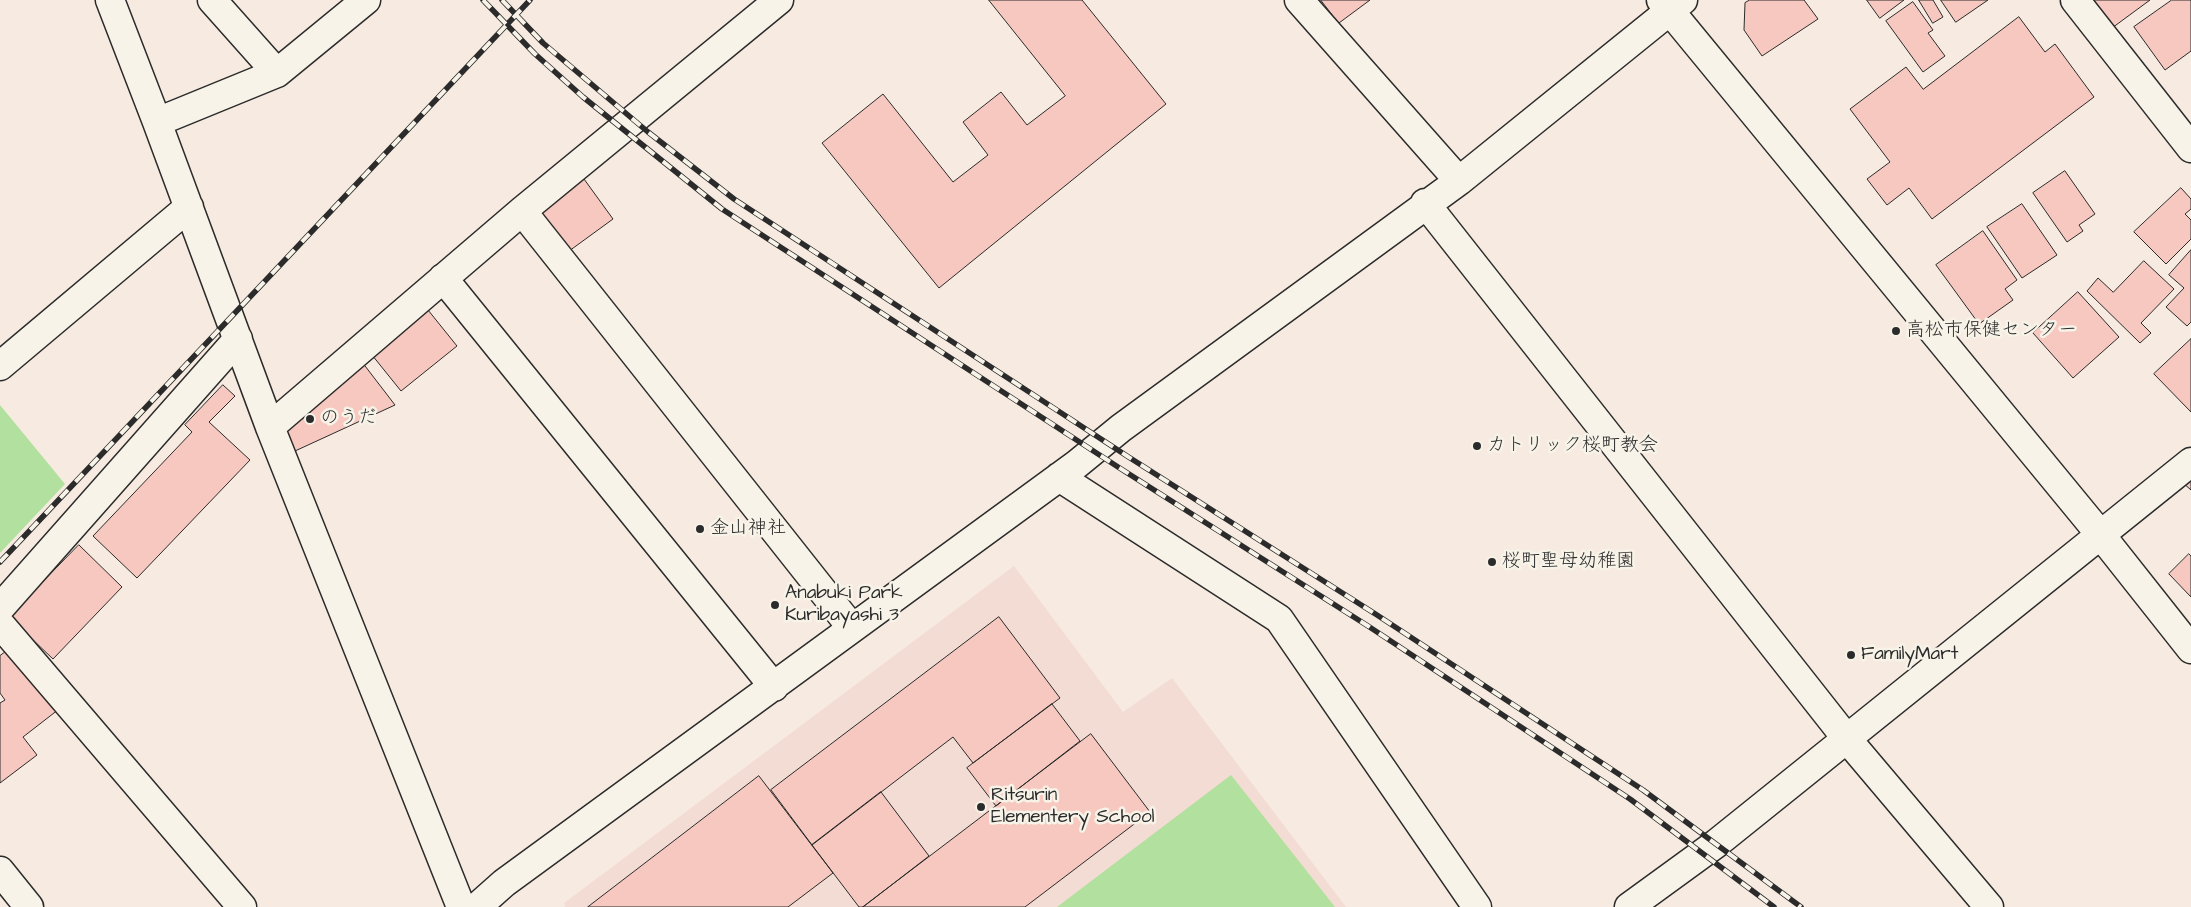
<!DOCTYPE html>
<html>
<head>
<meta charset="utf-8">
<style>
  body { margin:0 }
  canvas { display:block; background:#f7eae0 }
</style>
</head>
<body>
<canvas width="2191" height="907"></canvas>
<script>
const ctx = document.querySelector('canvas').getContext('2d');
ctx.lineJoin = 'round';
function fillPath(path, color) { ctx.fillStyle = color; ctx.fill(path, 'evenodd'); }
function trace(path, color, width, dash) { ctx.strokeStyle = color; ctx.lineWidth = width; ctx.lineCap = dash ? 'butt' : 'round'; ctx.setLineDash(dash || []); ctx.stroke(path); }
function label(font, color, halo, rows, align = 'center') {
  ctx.font = font + ' "Architects Daughter","Klee One",sans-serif'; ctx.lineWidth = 5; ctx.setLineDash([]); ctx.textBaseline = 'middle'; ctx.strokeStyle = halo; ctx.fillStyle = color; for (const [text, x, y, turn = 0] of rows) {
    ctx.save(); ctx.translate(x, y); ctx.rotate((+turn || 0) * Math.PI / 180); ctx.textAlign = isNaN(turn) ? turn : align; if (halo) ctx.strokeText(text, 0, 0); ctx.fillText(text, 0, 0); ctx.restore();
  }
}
fillPath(new Path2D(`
  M1014,566L1123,712L1172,678L1346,907H565L564,903Z`), '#f3dcd3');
fillPath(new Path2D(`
  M0,405L65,484L0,553Z
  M1231,775L1335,907H1057Z`), '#b2e09f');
const building = new Path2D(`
  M989,0H1082L1166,104L939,288L822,143L883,94L953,182L988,155L963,122L1001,92L1027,125L1065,96Z
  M1321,0H1370L1339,23Z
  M1750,0H1804L1818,19L1762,56L1744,30L1745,3Z
  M1867,0H1904L1880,18Z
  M1919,0H1933L1943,17L1933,23Z
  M1941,0H1988L1956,22Z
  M2092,0H2150L2112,28Z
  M2172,0H2191V51L2165,70L2134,27Z
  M1913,2L1933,30L1928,33L1945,56L1923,72L1886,21Z
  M2019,17L2045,52L2055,44L2094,97L1932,219L1909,188L1887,205L1867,179L1890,162L1850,109L1906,67L1923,89Z
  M2065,171L2095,214L2079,225L2083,231L2067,242L2033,193Z
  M584,179L613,219L565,254L536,214Z
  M2181,188L2191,199V209L2185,214L2191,220V239L2166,264L2134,232Z
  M2022,204L2057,255L2022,278L1987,227Z
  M1983,231L2017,280L2005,289L2013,300L1979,324L1936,265Z
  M2191,250V322L2187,326L2166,307L2184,288L2169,275Z
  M2144,261L2174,289L2141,323L2151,333L2140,343L2087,291L2098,278L2113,292Z
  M2078,292L2119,337L2073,378L2033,333Z
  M428,310L457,346L401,391L372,355Z
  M2191,339V412L2154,374Z
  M362,362L395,405L295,451L283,431Z
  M223,385L235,396L209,422L250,460L137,578L93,536L192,432L185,425Z
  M2191,473V490L2182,482Z
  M79,545L122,587L53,659L9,617Z
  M2189,554L2191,556V597L2169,574Z
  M999,617L1060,698L973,763L953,737L812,845L771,790Z
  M16,644L63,706L23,737L37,755L0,783V703L5,700L0,693V656Z
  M1052,704L1080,741L996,806L967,768Z
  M1091,734L1150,812L1025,907H863Z
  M759,776L833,873L788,907H588Z
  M881,792L929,856L863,907H859L812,845Z`);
fillPath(building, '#f7c8bf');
trace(building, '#2b2b2b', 1);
const minor = new Path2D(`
  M110,0L157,122L270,427L461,907
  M212,0L277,73
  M1299,0L1459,181
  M1661,0L2100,534L2191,649
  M157,122L277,73L366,0
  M1425,203L1847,739L1989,907
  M522,211L852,628
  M443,278L774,687
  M0,366L189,207
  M270,427L522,211L779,0
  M1059,477L1279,619L1477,907
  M0,608L238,339
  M0,624L242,907
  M0,871L29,907
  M477,907L504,883L1077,464L1121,428L1459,181L1683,0
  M1629,907L1717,843L2191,462`);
const major = new Path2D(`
  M2075,0L2191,148`);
trace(minor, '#2b2b2b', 31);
trace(major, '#2b2b2b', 31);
trace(minor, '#f7f3e8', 28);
trace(major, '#f7f3e8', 28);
const rail = new Path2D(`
  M483,0L535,54L583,97L722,209L1118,467L1368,626L1630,799L1774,907
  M502,0L543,43L648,132L734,199L1127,456L1377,615L1643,790L1801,907
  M0,562L530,0`);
trace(rail, '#2b2b2b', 5.5);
trace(rail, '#f7f3e8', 4, [11]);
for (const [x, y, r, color] of [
  [1896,331,5,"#2b2b2b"],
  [310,419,5,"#2b2b2b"],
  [1477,446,5,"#2b2b2b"],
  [700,529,5,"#2b2b2b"],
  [1492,562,5,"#2b2b2b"],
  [775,605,5,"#2b2b2b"],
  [1851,655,5,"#2b2b2b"],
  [981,807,5,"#2b2b2b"]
]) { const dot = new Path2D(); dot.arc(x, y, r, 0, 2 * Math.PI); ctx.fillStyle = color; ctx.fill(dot); trace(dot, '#f7f3e8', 2); }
label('19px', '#2b2b2b', '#f7f3e8', [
  ["高松市保健センター",1906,331],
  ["のうだ",320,419],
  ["カトリック桜町教会",1487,446],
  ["金山神社",710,529],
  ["桜町聖母幼稚園",1502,562],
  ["Anabuki Park",785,594],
  ["Kuribayashi 3",785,616],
  ["FamilyMart",1861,655],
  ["Ritsurin",991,796],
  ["Elementery School",991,818]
], 'left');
</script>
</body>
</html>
